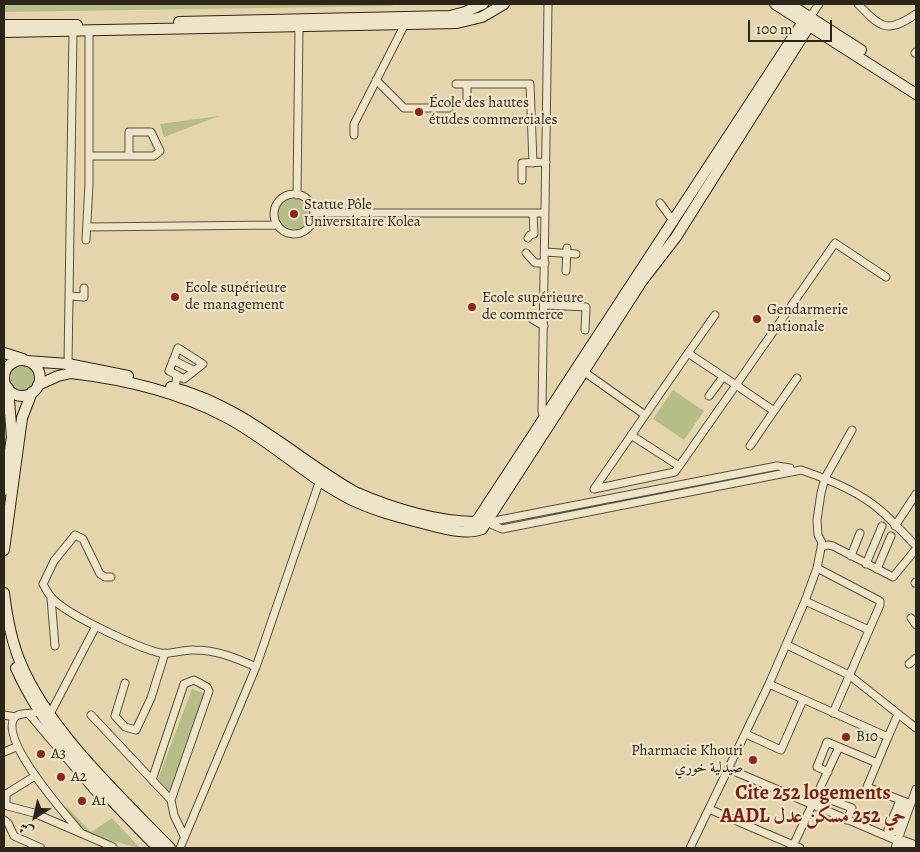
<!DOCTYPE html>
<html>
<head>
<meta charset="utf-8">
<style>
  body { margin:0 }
  #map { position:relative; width:920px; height:852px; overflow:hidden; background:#e5d5ac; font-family:Alegreya,Amiri,serif }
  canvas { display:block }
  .frame { position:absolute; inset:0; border:5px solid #2e251a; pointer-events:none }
  .north { position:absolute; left:10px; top:792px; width:50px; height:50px; -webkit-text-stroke:4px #eee4c9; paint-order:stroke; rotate:215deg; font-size:14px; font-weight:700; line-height:20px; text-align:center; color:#2e251a }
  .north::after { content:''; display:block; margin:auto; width:18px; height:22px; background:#2e251a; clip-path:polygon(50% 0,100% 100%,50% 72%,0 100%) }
  .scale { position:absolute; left:748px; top:20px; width:84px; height:22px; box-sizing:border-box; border:2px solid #2e251a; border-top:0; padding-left:6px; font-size:15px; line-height:18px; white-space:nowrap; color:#2e251a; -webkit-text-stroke:4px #eee4c9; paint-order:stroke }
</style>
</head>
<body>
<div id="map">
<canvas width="920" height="852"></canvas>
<div class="frame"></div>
<div class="north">ش</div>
<div class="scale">100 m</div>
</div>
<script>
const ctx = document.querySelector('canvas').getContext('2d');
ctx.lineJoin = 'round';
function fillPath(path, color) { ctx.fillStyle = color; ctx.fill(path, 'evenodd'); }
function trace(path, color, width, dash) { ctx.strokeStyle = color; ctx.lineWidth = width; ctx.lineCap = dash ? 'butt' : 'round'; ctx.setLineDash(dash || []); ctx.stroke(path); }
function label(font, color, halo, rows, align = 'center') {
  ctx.font = font + ' Alegreya,Amiri,serif'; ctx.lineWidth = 4.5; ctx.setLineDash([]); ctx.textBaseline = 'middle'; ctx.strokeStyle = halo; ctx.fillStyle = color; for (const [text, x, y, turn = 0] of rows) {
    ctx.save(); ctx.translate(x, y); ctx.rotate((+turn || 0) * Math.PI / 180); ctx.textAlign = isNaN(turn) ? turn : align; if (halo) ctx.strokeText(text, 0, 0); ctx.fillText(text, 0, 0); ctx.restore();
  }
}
fillPath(new Path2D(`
  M4,4H393L392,6L4,12Z
  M219,116L164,137L160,124Z
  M277 214a17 17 0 1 1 34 0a17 17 0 1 1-34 0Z
  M7 378a14 14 0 1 1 28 0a14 14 0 1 1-28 0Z
  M673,390L704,411L684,440L653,419Z
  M192,689L205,694L169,792L158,779Z
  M66,806L91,832L112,818L140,848L100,838L82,830L65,809Z`), '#b6bd88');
const street = new Path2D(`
  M858,4C881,28 887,34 916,14
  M810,17L819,4
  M915,53L916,52
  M376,80L404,108H449
  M456,84H467V103
  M467,84H530L533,163
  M354,135V124L405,24
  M89,156H154L160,151L151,132H129V156
  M522,180V163L546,162
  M274 214a20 20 0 1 1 40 0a20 20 0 1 1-40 0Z
  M297,195L299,27
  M660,203L674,222
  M314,213H545
  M87,227L277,225
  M528,238L530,235L534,234L533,213
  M86,240L89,184V31
  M545,252L576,254
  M526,253L535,263H545
  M566,271L567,248
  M69,296L84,297V288
  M545,305L586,307L585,330
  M532,319L544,326
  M688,353L736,385L675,472L594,489Z
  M688,353L715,315
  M173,360L193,370
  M68,364L73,31L77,28
  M583,371L645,415
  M797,378L774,411L736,385L835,243L886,277
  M175,388L177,375L184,379L203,364L178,348L169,371L177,375
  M709,396L723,377
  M544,420L542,411L548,4
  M631,435L679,466
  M750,446L774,411
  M486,522L502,529L801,470C828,479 858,491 880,510C893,521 904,534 916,546
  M489,522L777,466L790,468
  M895,526L916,494
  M821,547L828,545L833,546L893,577L916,549
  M851,556L860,533
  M866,564L882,526
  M817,568L880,601V605L833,713
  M877,569L891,536
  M111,577H105L100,574L83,539L75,535L54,561L43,584C46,590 50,597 56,602C75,618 136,647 160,653C171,655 183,649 194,650C217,650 236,658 256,667
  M915,583L916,582
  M51,598L55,646
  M805,601L869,630
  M911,618L916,625
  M787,645L849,675L916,728
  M909,664L916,658
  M125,683L115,716L125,727L136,730L151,698L165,653
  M769,684L888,737L867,787L911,804
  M39,712C32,714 19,712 14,718C0,742 66,815 81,833
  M29,714L102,800
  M4,715L15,717
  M91,715L171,800L174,815L184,836
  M49,716L96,626
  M746,734L781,750L803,700
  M888,737L898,714
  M4,752L16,747
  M729,769L898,841
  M828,772L817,767L827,742L839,747
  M152,780L184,684L194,680L207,687L209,691L171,800
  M899,804L905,807L894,832L888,830L900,800
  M4,805L34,813L113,847
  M6,805V794L35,776
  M818,807L823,797L852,808L847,820
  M709,809L800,848
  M4,820L8,823L14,836L41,848
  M899,839L916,845
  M897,844L910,848
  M180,848L256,667L321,477
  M690,848L769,684L805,601L817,568L822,543L818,535L817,520L821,493L825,478L852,430
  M792,848L839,747L877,763
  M895,848L916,789`);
const secondary = new Path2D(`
  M775,4L916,94
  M789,4L861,50
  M179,22L450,16L465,12L483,4
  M4,25H77
  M4,32L457,23L482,17L504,4
  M4,353L23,359
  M4 378a18 18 0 1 1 36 0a18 18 0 1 1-36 0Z
  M27,361L68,364L128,376
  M38,385L58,376L71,373C123,379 178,392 224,416C269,439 305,476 350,499C374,511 403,518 430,525C445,529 466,535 482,529L642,281L676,237L809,26L810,17
  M171,387C244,406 292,456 355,492C392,508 434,521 474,522L478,519L803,22L810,17
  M4,490L12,437L8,388
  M4,550L22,418L32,392
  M4,593C7,618 11,641 21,664C49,731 120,796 170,848
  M16,668C47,738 105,794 158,848`);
trace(street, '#5c513e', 9);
trace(secondary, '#2e251a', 12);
trace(street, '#eee4c9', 7);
trace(secondary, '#eee4c9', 10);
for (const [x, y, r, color] of [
  [419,112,5,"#8f2418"],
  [294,214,5,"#8f2418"],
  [175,297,5,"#8f2418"],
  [472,307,5,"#8f2418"],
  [757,319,5,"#8f2418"],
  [846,737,5,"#8f2418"],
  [41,754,5,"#8f2418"],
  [753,760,5,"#8f2418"],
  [61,777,5,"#8f2418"],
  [82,801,5,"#8f2418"]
]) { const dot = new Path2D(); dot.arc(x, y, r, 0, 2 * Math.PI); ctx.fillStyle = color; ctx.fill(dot); trace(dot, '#eee4c9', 2); }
label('15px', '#2e251a', '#eee4c9', [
  ["École des hautes",429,103],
  ["études commerciales",429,120],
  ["Statue Pôle",304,205],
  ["Universitaire Kolea",304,222],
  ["Ecole supérieure",185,288],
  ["de management",185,305],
  ["Ecole supérieure",482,298],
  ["de commerce",482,315],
  ["Gendarmerie",767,310],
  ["nationale",767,327],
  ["B10",856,737],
  ["Pharmacie Khouri",743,751,"right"],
  ["صيدلية خوري",743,768,"right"],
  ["A3",51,754],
  ["A2",71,777],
  ["A1",92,801]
], 'left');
label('bold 20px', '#7a1f14', '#eee4c9', [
  ["Cite 252 logements",813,794],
  ["AADL حي 252 مسكن عدل",813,817]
]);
</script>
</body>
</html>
